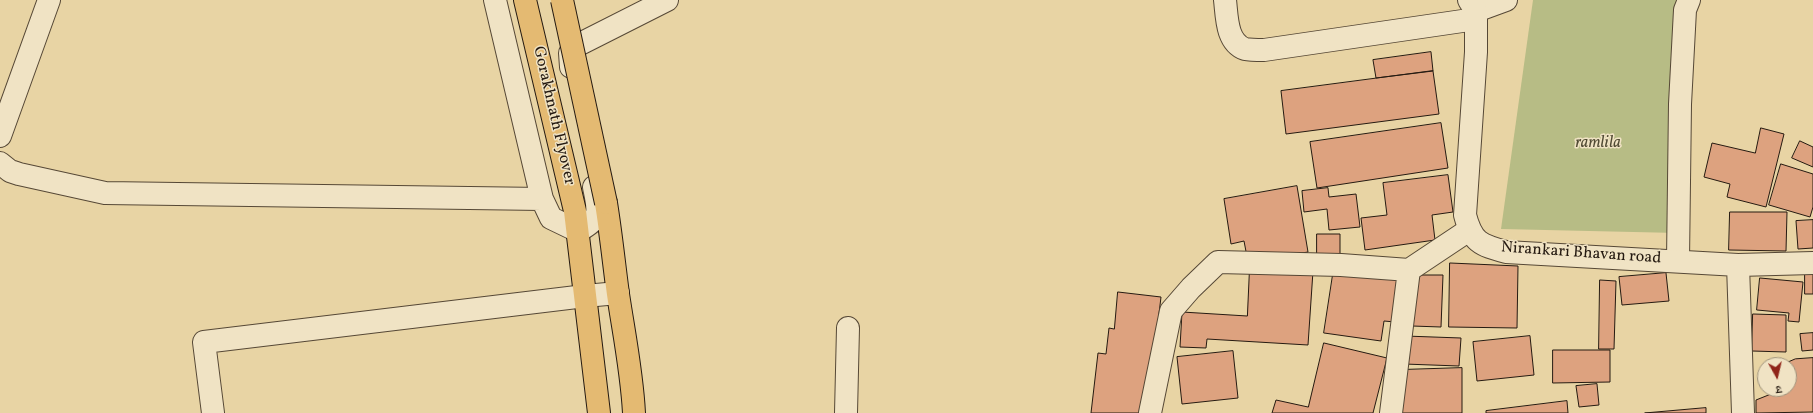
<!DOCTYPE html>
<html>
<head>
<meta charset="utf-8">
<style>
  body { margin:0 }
  #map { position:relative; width:1813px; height:413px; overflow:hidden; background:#e8d4a4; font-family:Vollkorn,"Noto Serif Devanagari",serif }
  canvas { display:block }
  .north { position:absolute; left:1757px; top:357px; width:40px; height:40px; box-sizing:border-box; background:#f0e3c4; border:1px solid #9f937c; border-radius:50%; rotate:172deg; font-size:11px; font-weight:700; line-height:16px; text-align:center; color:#251a11 }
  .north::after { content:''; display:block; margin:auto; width:14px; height:18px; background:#8f2418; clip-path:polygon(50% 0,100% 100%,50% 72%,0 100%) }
</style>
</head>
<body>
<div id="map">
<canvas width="1813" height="413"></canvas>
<div class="north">उ</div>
</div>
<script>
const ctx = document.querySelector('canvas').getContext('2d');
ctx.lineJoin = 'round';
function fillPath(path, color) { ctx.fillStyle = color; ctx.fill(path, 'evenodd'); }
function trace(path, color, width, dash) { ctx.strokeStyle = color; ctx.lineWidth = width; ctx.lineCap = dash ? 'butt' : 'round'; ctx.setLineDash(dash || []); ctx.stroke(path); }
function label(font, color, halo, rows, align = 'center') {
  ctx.font = font + ' Vollkorn,serif'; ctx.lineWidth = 3; ctx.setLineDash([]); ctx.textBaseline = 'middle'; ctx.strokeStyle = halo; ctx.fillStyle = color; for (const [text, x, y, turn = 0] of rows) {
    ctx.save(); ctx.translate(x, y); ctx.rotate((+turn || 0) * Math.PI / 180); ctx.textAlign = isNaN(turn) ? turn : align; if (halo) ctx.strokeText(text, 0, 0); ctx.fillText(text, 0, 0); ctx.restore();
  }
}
fillPath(new Path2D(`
  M1533,0H1692L1678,233L1501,229Z`), '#b7bc85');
const building = new Path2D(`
  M1431,52L1433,71L1376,78L1373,60Z
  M1433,71L1439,114L1286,134L1281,91Z
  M1441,123L1448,168L1317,188L1310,142Z
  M1761,128L1784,134L1766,207L1727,197L1730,184L1704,177L1712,143L1755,153Z
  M1800,141L1813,147V167L1792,158Z
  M1781,164L1813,174V207L1810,217L1769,205Z
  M1448,175L1453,212L1432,215L1435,240L1365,250L1361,218L1387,215L1383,183Z
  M1297,186L1308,252L1248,262L1244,241L1231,244L1224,199Z
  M1328,188L1329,197L1356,194L1360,227L1329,230L1327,209L1304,212L1302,191Z
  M1730,212H1787L1786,251L1729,250Z
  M1813,220V248L1798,249L1796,221Z
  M1317,234H1340V258H1317Z
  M1450,263L1518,266L1517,328L1449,327Z
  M1250,267L1313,271L1308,345L1207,339L1206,348L1180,347L1182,312L1247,316Z
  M1334,268L1402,279L1395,322L1384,321L1381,341L1324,333Z
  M1666,273L1669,301L1622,305L1619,277Z
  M1805,274H1813V294H1805Z
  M1414,275H1443L1441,327L1412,326Z
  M1760,278L1803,282L1799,322L1788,321L1789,313L1757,310Z
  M1600,280L1616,281L1614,349H1599Z
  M1118,292L1161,297L1147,413H1091L1098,353L1106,354L1109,328L1114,329Z
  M1753,314L1786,315V352L1752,351Z
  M1813,333V350L1802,351L1800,334Z
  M1405,336L1461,338L1459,366L1404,364Z
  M1530,336L1534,375L1477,381L1473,342Z
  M1324,343L1387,358L1373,413H1272L1276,400L1308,407Z
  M1553,350H1610V382L1553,383Z
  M1233,351L1238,398L1182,404L1177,357Z
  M1813,358V412L1756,413V400L1771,394V389H1789V365H1781L1795,359Z
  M1462,368V413H1401L1400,370Z
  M1597,384L1599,405L1579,407L1576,386Z
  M1567,401L1568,413H1486V411Z
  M1706,408V413H1645Z`);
fillPath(building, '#dda27f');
trace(building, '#251a11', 1);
const minor = new Path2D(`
  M495,0L542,199
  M1225,0C1227,16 1226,42 1245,49C1250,50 1258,50 1264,50L1476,19
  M1477,0L1476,11L1506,0
  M0,136L49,0
  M0,163L10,171L19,174L105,193L542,199L551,218L578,231
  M1678,260L1680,104L1685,10L1689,0
  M213,413L204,342L585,296L618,293
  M846,413L848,328
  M1150,413L1171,311L1191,288L1218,262L1341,265L1409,270L1469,230
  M1391,413L1409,270`);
const tertiary = new Path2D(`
  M1469,0L1476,11V52L1465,215C1472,242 1480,245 1506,252L1738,265L1813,263
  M571,67L570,53L574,47L667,0
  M578,231C602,218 599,212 594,187
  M1738,265L1743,413`);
const primary = new Path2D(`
  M525,0L575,211L599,413
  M606,203C611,234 614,264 618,294C624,334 632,373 634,413`);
trace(minor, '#564836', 24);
trace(tertiary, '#564836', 24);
trace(primary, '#251a11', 24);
trace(minor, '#f0e3c4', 22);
trace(tertiary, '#f0e3c4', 22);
trace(primary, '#e4ba72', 22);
const primaryBridge = new Path2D(`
  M562,0L606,203`);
trace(primaryBridge, '#251a11', 24, []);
trace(primaryBridge, '#e4ba72', 22);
label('16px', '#251a11', '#f0e3c4', [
  ["Gorakhnath Flyover",553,116,77],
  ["Nirankari Bhavan road",1581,254,4]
]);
label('italic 16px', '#514b34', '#f0e3c4', [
  ["ramlila",1598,144]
]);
</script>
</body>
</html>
